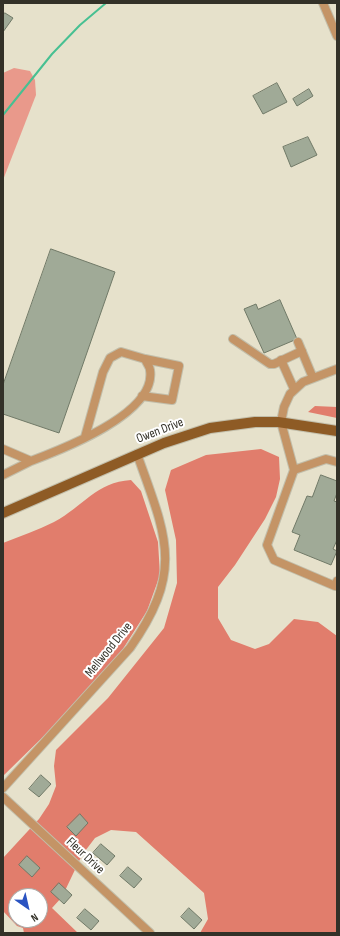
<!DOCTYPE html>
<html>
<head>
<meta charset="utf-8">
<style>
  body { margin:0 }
  #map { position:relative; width:340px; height:936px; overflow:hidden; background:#e6e1cb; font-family:"Sofia Sans Condensed",sans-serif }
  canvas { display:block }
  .frame { position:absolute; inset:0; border:4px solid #333128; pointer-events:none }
  .north { position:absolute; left:8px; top:888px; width:40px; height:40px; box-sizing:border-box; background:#fff; border:1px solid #adada9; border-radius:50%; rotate:146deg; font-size:11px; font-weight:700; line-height:16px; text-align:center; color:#333128 }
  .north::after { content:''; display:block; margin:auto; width:14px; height:18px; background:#2a53c2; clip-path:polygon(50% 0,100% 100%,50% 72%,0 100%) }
</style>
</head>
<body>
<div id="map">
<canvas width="340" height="936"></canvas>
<div class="frame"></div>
<div class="north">N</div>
</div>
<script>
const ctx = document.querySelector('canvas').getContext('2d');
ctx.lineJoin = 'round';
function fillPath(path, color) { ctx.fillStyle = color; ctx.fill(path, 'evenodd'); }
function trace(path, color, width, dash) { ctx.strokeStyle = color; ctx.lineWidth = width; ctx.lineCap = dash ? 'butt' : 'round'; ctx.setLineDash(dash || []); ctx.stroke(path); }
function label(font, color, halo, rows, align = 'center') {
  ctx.font = font + ' "Sofia Sans Condensed",sans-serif'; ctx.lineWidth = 4; ctx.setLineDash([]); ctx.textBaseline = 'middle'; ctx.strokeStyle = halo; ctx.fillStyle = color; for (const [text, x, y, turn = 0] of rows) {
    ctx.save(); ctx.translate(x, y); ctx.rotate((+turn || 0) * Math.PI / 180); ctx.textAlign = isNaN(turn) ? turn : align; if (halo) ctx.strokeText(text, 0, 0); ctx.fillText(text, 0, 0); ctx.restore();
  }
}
fillPath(new Path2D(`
  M14,68L30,71L35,80L36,95L3,180V73Z`), '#e9998b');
fillPath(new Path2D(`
  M315,406L337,407V418L308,412Z
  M261,449L279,457L280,479L276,497L265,519L235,565L218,587V618L231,640L255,649L269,644L294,619L318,622L337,636V933H200L208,919L204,893L136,832L111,830L95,838L82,855L62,897L52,908L78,933H24L23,928L17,926L3,911V858L39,819L49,804L56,786L54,766L56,750L108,698L164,628L177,583L176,540L165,490L171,470L206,455ZM16,896H40V920H16Z
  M131,480L141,491L158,542L160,575L147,611L121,652L52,728L3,776V543C20,536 38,530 54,522C84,506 96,482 131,480Z`), '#e17d6c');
trace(new Path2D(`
  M3,115L52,54L80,25L106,3`), '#47c092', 2);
const building = new Path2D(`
  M5,13L13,18L3,32V16Z
  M277,83L287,102L263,114L253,96Z
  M309,89L313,96L297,106L293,99Z
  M308,137L317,155L291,167L283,147Z
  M51,249L115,272L59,433L3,414V385Z
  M280,300L297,339L264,353L244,309L256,304L258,309Z
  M321,475L337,481V493L334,501L337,502V540L333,549L337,551L331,565L294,550L300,535L292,532L307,496L312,497Z
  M41,775L51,784L39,797L29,789Z
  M80,814L88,823L76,836L67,827Z
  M101,844L115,856L107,865L93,853Z
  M27,856L40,868L32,877L19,865Z
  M128,867L142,879L134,888L120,876Z
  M59,883L72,895L64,904L51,892Z
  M189,908L202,920L194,929L181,917Z
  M85,909L99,921L91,930L77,918Z`);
fillPath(building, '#a0aa97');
trace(building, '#707967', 1);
const minor = new Path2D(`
  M323,3L337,36
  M233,339L270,364H274L302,351
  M298,342L313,378
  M281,360L294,389
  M337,369L303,382L290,394L284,407L281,422L294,470L267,545L274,560L335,586L337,581
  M142,396L172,400L179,366L145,359
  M3,449L31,461C63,449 157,413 150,370C150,367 146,362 145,359L121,352L110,358L103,372L85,437
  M294,470L326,459L337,462
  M3,475L31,461
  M3,788L130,648C185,570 166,536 137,454
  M3,797L150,933`);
const major = new Path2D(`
  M3,513L164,443L210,428L255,422H278L337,431`);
trace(minor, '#c2beaa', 10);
trace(major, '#c2beaa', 12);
trace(minor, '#c49466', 8);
trace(major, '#8e5b25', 10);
label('13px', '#333128', '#fff', [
  ["Owen Drive",160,431,-21],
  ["Mellwood Drive",109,650,-51],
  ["Fleur Drive",85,856,43]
]);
</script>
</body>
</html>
